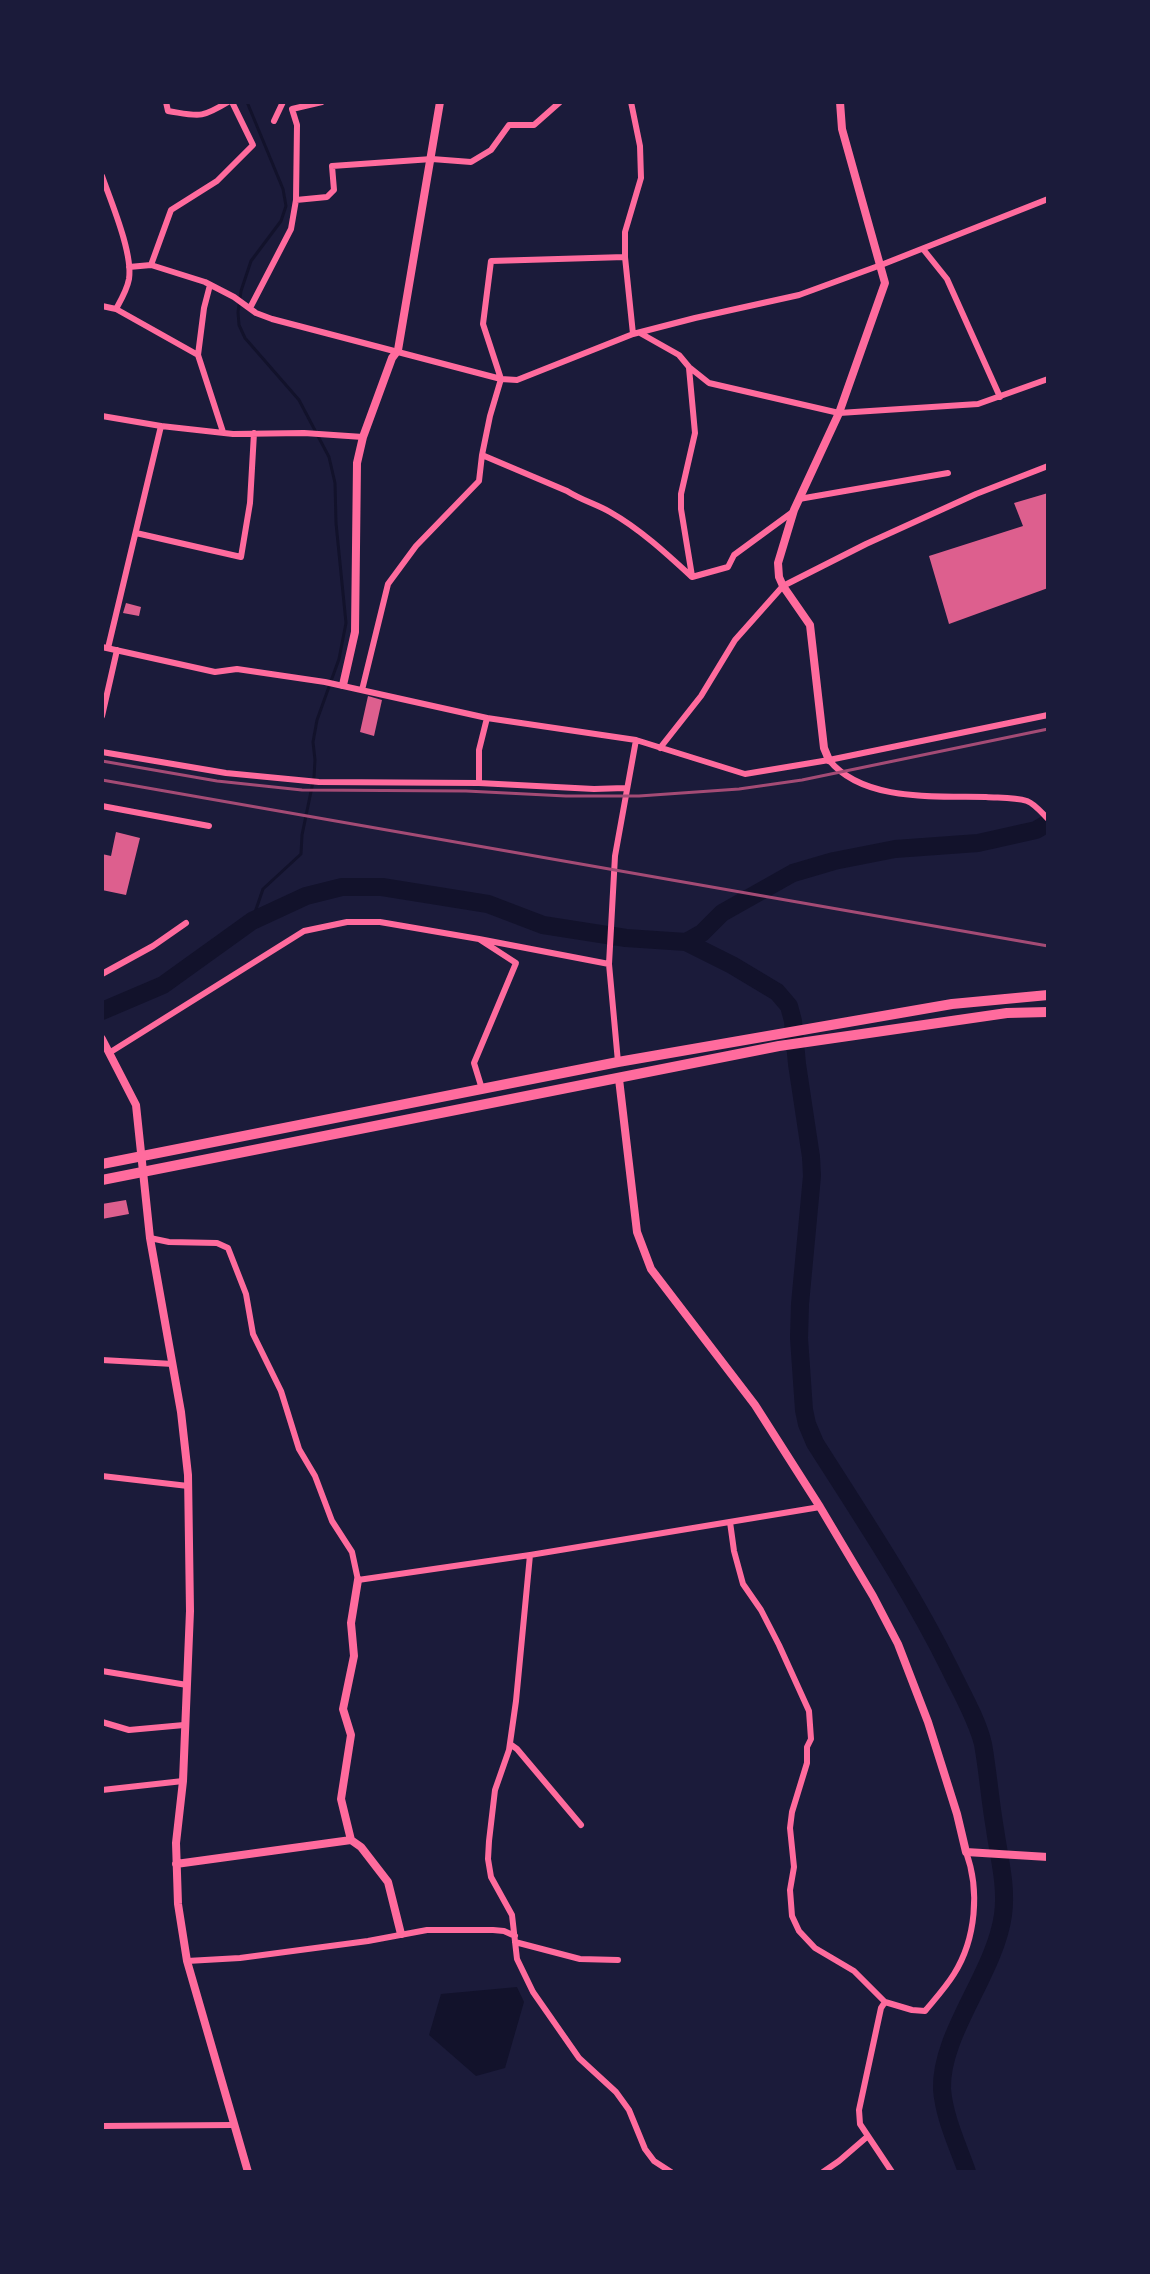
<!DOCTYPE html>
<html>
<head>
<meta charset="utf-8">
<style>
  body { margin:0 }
  #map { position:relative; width:1150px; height:2274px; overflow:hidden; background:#1b1b3a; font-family:"Roboto Condensed",sans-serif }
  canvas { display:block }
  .frame { position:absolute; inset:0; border:104px solid #1b1b3a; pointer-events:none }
</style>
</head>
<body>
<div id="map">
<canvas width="1150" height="2274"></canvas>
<div class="frame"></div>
</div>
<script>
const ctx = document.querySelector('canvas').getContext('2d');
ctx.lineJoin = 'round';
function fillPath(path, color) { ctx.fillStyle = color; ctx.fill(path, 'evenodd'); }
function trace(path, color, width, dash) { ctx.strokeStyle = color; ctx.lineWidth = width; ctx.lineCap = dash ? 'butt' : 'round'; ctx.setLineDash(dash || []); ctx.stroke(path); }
fillPath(new Path2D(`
  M517,1987L524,2002L505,2068L476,2076L429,2035L441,1994Z`), '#12122b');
trace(new Path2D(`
  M247,102L283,189L286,206L281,221L251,261L241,291L238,312L239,325L245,338L299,400L329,457L335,483L336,523L346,623L339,659L317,720L313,742L315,760L314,777L302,835L301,854L263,889L252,921`), '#12122b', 3);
trace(new Path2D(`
  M686,942L732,965L777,992L789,1006L793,1021L797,1064L811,1157L812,1176L800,1304L799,1338L804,1410L807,1424L815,1443C862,1517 911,1590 950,1669C961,1692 977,1719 983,1744C988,1772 990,1801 995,1829C999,1858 1007,1886 1003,1915C995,1973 940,2034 942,2089C944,2117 958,2146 967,2172
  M102,1011L163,985L252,921L306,896L342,887H382L488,904L543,925L626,938L686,942L702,933L722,913L793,873L834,861L895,849L978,843L1036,830L1048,823`), '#12122b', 18);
fillPath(new Path2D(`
  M1048,493V588L949,624L929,556L1023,526L1014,503Z
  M126,603L141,607L139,616L123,613Z
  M368,696L382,700L374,736L360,732Z
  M116,832L140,838L126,895L102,890V854L111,856Z
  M126,1200L129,1214L102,1219V1204Z`), '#dd5f8e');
trace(new Path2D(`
  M166,102L168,111C199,116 200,119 228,102
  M631,102L640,146L641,178L625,232V257L633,334
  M274,121L283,102
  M102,176C111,202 133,253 129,279C127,290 121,300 116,309L102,306
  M296,200L327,197L334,190L332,166L432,159L471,162L491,150L509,125H534L560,102
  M923,249L947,279L1000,397
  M151,265L171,210L217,181L253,145L232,102
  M129,267L151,265L205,282L234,297L256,313L272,319L501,379L517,380L633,334L695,318L799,295L881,265L1048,199
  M210,285L204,308L198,355L223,432
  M250,308L291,229L296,200L297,125L292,109L322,102
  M116,309L198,355
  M640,333L679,355L689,367L709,383L839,413L978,404L1048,379
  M689,368L695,433L681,494V509L692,576
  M102,416L161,426L233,434L304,433L363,437
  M482,455L490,416L501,379L483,324L491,261L625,257
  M799,499L948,473
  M136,533L241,557L250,503L254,433
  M102,647L215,672L237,669L325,682L487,718L636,740L745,774L829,760L1048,715
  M108,648L161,426
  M362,690L388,584L416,546L479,481L482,455L567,491C581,500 596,504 610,512C640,529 667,554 692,577L728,567L734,555L794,511
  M102,716L117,650
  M660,748L701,696L735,640L783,586L866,544L976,494L1048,466
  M102,752L226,773L319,782L479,783L594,789L625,788
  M829,760C863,802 936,796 986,797C999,798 1014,797 1027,801C1035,804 1042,813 1048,819
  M479,783V750L487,718
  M102,806L209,826
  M609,964L615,856L636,740
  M102,974L153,946L186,923
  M109,1053L304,931L347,922H380L479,939
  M482,1089L474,1063L516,963L479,939L609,964L618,1062
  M150,1238L169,1242L217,1243L228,1248L246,1294L253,1334L281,1391L299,1449L315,1476L332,1521L352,1552L358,1580L530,1555L820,1507
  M102,1360L173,1364
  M102,1476L188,1486
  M730,1522L734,1551L743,1584L761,1610L779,1645L809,1711L811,1739L807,1747V1763L792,1812L790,1828L794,1867L790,1890L792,1916L799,1931L815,1948L854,1971L885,2002L912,2010L925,2011C935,1999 946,1987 954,1974C976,1939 980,1890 966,1852
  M530,1555L516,1701L509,1750L495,1790L489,1841L488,1859L491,1877L512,1915L517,1959L533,1992L579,2058L616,2092L629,2110L645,2149L654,2161L671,2172
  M102,1671L187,1685
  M102,1722L129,1730L184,1725
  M510,1744L517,1749L581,1825
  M102,1790L183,1781
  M515,1942L580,1959L618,1960
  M187,1961L240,1958L368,1941L427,1930H493L504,1931L515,1936
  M885,2002L881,2008L859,2110L860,2124L892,2172
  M102,2126L233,2125
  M823,2172L839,2161L868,2136`), '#ff6b9d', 6);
trace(new Path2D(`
  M343,685L355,632L357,463L363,437L392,358L398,350L440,102
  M829,760L824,748L810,625L783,586L779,577L778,563L794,510L839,413L885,283L842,129L840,102
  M102,1039L136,1105L150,1238L181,1412L188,1475L190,1611L183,1781L176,1843L178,1904L187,1961L248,2172
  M619,1079L637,1232L651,1269L755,1405L820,1507L873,1596L898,1644L928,1722L957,1814L966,1852L1048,1857
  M358,1580L351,1623L354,1656L343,1709L351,1735L341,1799L351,1840L361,1847L388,1882L401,1934
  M176,1864L351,1840`), '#ff6b9d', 8);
trace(new Path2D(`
  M102,1164L618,1062L952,1004L1048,995
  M102,1180L779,1046L1007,1013L1048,1012`), '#ff6b9d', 10);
trace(new Path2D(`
  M102,761L217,781L302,790L466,791L566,796H639L739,789L802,780L1048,729
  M102,780L1048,946`), '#a44b75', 3);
</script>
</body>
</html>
